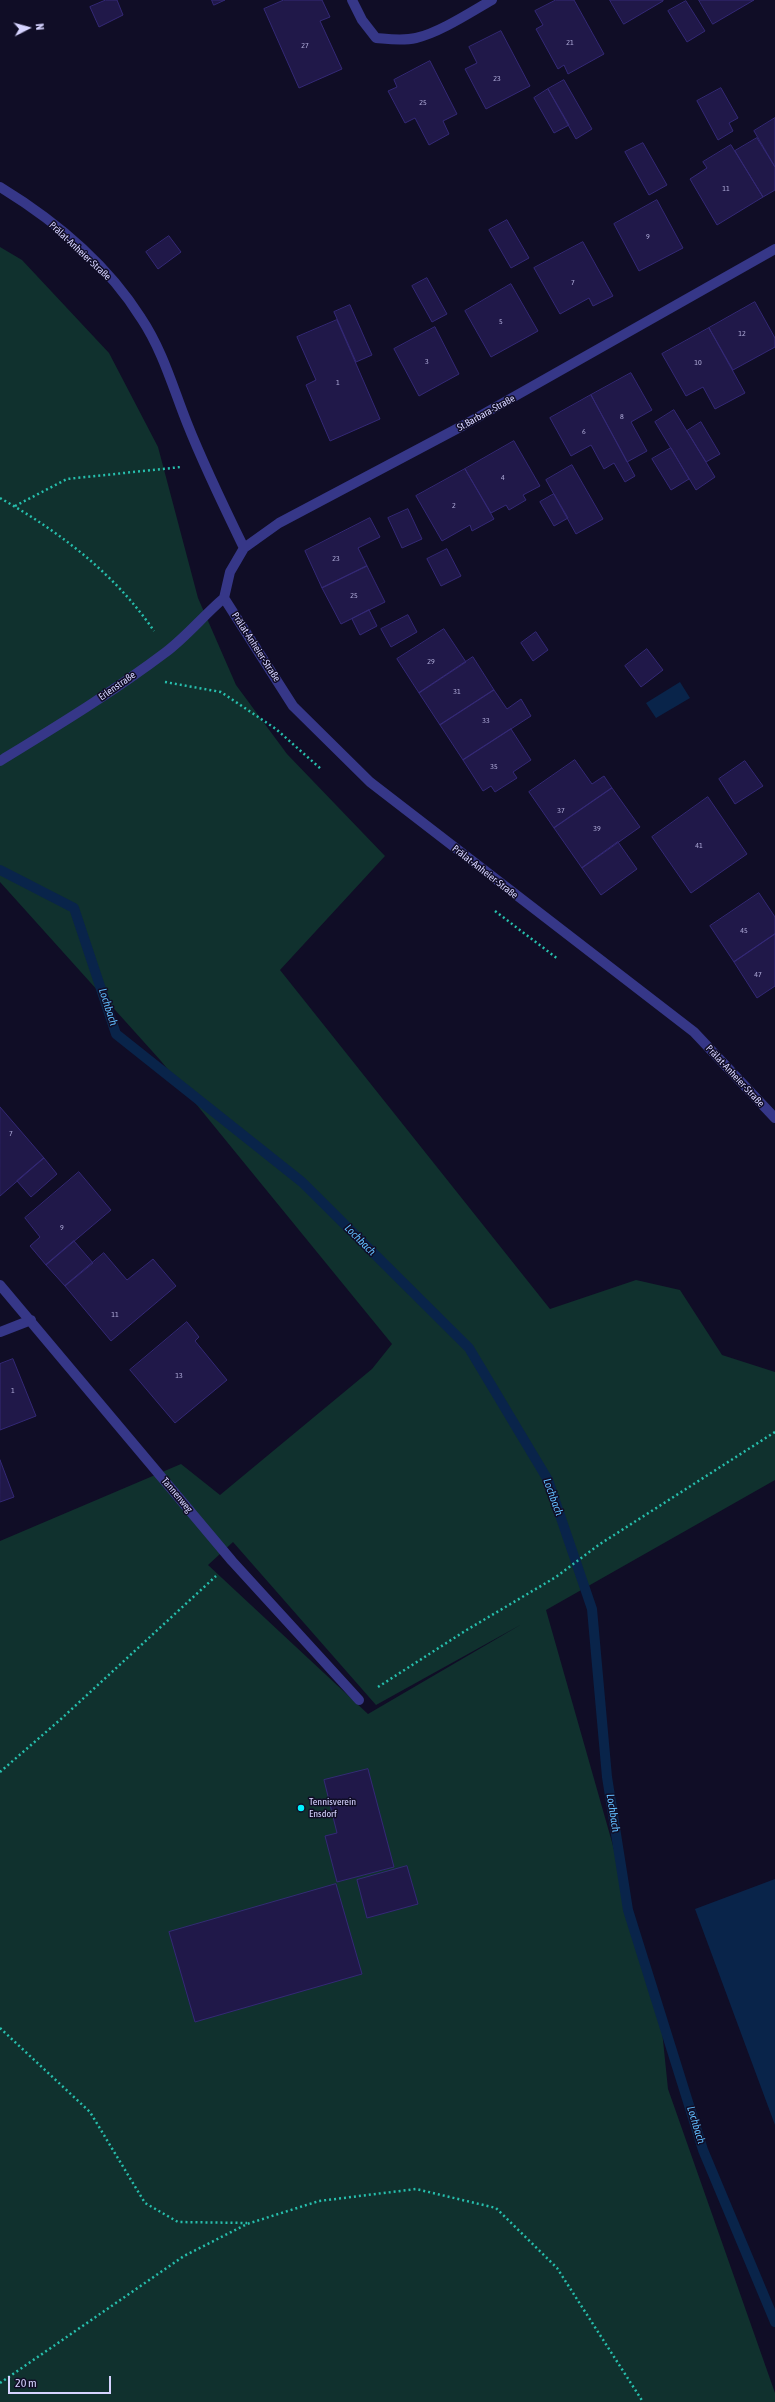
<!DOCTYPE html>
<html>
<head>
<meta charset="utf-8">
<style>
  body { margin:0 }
  #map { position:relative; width:775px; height:2402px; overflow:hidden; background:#100d26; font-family:"Asap Condensed",sans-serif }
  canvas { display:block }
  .north { position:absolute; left:8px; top:8px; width:40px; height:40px; -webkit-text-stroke:3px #100d26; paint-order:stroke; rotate:84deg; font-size:11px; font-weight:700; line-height:16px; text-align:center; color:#d6d3ff }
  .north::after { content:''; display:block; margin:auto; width:14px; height:18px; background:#d6d3ff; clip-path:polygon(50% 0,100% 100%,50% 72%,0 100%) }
  .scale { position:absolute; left:8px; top:2376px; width:103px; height:18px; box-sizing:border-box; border:2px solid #d6d3ff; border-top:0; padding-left:5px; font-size:12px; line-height:14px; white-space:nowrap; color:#d6d3ff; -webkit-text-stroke:3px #100d26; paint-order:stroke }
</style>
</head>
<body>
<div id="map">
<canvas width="775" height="2402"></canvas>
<div class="north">N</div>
<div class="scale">20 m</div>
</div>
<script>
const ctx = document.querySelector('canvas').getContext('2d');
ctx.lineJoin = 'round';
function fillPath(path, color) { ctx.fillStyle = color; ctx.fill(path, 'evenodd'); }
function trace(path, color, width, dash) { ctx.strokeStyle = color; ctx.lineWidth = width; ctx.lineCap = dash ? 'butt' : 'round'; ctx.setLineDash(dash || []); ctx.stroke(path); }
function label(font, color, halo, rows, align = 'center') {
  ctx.font = font + ' "Asap Condensed",sans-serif'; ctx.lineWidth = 3; ctx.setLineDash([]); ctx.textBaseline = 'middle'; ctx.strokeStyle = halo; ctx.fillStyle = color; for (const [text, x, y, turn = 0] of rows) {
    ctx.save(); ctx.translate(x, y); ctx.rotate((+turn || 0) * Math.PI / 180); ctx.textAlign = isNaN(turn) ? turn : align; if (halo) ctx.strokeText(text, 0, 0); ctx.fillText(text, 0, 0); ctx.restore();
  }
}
fillPath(new Path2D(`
  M0,247L22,260L109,353L158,447L198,598L236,685L287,754L385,856L280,970L550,1309L636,1280L680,1290L722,1355L775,1372V1480L546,1610L660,2011L668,2089L775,2393V2402H0V1541L181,1464L220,1495L372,1369L392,1344L161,1061L0,882ZM233,1542L376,1705L522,1624L368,1714L208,1565Z`), '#10312e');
fillPath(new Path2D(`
  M680,682L690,698L656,718L646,703Z
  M775,1879V2125L695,1909Z`), '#09244a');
trace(new Path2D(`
  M0,870L74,908L116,1034L302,1182L469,1348L548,1480L592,1609L607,1777L628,1910L703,2150L775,2322`), '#09244a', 10);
const building = new Path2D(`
  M106,0H117L123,15L99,27L90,7Z
  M212,0H225L214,5Z
  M284,0H322L330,17L320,21L342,69L299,88L264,9Z
  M556,0H574L604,54L568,74L564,65L558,69L536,29L543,25L535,11Z
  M610,0H663V1L624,24Z
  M699,0H754L713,24Z
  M686,1L705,31L687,42L668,11Z
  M501,31L530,86L486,109L465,69L477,63L469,47Z
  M430,61L457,114L443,121L449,134L429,145L415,118L405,123L388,91L397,87L394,80Z
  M564,80L592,129L576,139L548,89Z
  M721,88L738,118L729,123L733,131L718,140L697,101Z
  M548,89L569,125L554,133L534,98Z
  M775,118V167L754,131Z
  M757,138L775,167V190L763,197L735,151Z
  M643,143L667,185L649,195L625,152Z
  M731,145L763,197L717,225L690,179L707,168L703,162Z
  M657,200L683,248L639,271L614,224Z
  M507,220L529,258L511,268L489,230Z
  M169,236L181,252L158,269L146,252Z
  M583,242L613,296L593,306L589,298L560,314L534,268Z
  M427,278L447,314L432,322L412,286Z
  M511,284L538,331L491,357L465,311Z
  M755,302L775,338V347L733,370L709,328Z
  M350,305L372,355L356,362L334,312Z
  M337,320L380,419L330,441L306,385L316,380L297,337Z
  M435,327L459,374L419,396L394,349Z
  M709,328L745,393L715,409L703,387L686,396L662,354Z
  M631,373L652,410L631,422L647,451L627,462L591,395Z
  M591,395L635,476L625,482L614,463L604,469L591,445L571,456L550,418Z
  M674,410L715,477L696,490L655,422Z
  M701,422L720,454L706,462L687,431Z
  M514,441L540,486L523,495L526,500L509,510L506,505L491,513L465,469Z
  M671,448L689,479L671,490L652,459Z
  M572,465L603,519L576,534L546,480Z
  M465,469L494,519L472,531L470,525L442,541L416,496Z
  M554,494L568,518L554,526L540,502Z
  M408,509L422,539L402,548L388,518Z
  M370,518L380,537L358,548L367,566L322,588L305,551Z
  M447,549L461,576L441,586L427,559Z
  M367,566L385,602L341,624L322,588Z
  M369,610L377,626L360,635L352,619Z
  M408,615L417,632L391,647L381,629Z
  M444,629L466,662L419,693L397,659Z
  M536,632L548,650L533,661L521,643Z
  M647,649L663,670L641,687L625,666Z
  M473,657L494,690L440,725L419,693Z
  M494,690L507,709L521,699L531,716L463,760L440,725Z
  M511,729L531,760L513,772L517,778L495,792L491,786L483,791L463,760Z
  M575,760L592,784L604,776L612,788L554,828L529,792Z
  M745,761L763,786L735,804L719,779Z
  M612,788L640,827L582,868L554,828Z
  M708,797L747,854L691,893L652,837Z
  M618,842L637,869L601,895L582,868Z
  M759,893L775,917V934L734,962L710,926Z
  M775,934V986L757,998L734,962Z
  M0,1107L44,1158L0,1196Z
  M44,1158L57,1174L31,1197L17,1181Z
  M79,1172L111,1210L46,1265L30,1246L40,1237L25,1218Z
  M74,1241L93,1263L65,1286L46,1265Z
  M104,1253L127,1280L153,1259L176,1286L111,1341L65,1286Z
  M187,1322L199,1337L195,1341L227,1380L175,1423L130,1370Z
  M13,1359L36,1416L0,1430V1364Z
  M0,1460L14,1497L0,1502Z
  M368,1769L394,1867L337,1882L325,1836L337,1833L324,1780Z
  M407,1866L418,1904L367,1918L357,1880Z
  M336,1884L362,1974L195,2022L169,1932Z`);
fillPath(building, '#201849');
trace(building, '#342976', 1);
trace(new Path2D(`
  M0,498C60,532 115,574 154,631
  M15,506L67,479L181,467
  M165,682L221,692L276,729L321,769
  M495,911L558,959
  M378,1687L465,1631L556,1577L600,1544L775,1432
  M0,1772L61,1719L216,1576
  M0,2028L90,2112L145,2203L178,2222L247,2223
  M0,2383L184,2256L247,2224L319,2201L416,2189L496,2208L557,2268L643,2402`), '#27bfad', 2.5, [2, 3]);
trace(new Path2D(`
  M352,0L362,20L376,38C389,39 402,41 416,38C439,33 471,12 492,0
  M0,187C54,220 107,264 141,318C163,351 173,388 187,423C204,466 224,507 244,548
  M224,598L293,706L370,782L694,1032L775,1118
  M224,598L230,572L244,548L279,523L464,425L775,249
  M0,761C57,726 113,692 166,652C187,636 204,615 224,598
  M0,1285L232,1561L359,1700
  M0,1332L31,1320`), '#363788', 10);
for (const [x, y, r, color] of [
  [301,1808,4,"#00f2fe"]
]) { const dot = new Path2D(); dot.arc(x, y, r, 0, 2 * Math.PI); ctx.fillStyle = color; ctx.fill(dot); trace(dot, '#100d26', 1.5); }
label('8px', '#a8a4d2', null, [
  ["21",570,42],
  ["27",305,45],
  ["23",497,78],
  ["25",423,102],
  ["11",726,188],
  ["9",648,236],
  ["7",573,282],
  ["5",501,321],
  ["12",742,333],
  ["3",427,361],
  ["10",698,362],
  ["1",338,382],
  ["8",622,416],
  ["6",584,431],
  ["4",503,477],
  ["2",454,505],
  ["23",336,558],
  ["25",354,595],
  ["29",431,661],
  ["31",457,691],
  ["33",486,720],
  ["35",494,766],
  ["37",561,810],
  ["39",597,828],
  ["41",699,845],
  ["45",744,930],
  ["47",758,974],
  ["7",11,1133],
  ["9",62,1227],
  ["11",115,1314],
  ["13",179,1375],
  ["1",13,1390]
]);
label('10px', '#d6d3ff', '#100d26', [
  ["Prälat-Anheier-Straße",80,251,43],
  ["St.Barbara-Straße",486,413,-29],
  ["Prälat-Anheier-Straße",256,647,57],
  ["Erlenstraße",117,686,-35],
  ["Prälat-Anheier-Straße",485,872,38],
  ["Prälat-Anheier-Straße",735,1076,47],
  ["Tannenweg",177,1495,50]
]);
label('10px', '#d6d3ff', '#100d26', [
  ["Tennisverein",309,1802],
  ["Ensdorf",309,1814]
], 'left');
label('italic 11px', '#61beff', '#100d26', [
  ["Lochbach",108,1007,72],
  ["Lochbach",360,1240,45],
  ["Lochbach",553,1497,70],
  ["Lochbach",613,1813,81],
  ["Lochbach",696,2125,73]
]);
</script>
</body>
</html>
